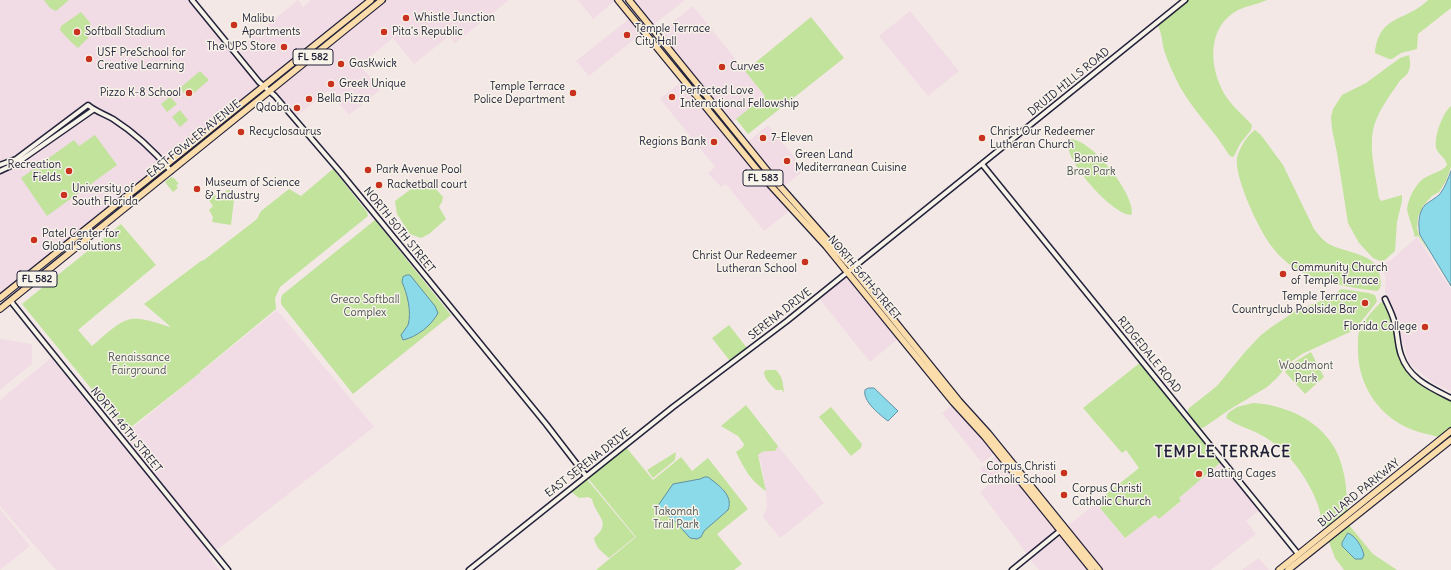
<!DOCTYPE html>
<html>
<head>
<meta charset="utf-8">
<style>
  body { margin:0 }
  canvas { display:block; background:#f4e8e6 }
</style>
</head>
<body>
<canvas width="1451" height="570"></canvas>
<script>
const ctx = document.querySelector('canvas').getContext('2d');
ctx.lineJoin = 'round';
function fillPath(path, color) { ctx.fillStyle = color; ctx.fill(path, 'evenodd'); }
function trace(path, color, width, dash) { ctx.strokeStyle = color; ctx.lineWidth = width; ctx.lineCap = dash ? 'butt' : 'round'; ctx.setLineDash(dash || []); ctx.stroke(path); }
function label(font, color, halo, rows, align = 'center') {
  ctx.font = font + ' Delius,sans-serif'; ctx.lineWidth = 3; ctx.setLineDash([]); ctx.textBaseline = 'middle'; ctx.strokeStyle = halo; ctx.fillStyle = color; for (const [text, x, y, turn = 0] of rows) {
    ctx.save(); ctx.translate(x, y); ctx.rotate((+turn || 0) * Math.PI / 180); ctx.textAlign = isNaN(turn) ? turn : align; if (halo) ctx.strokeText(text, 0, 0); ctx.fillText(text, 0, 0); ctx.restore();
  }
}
fillPath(new Path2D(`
  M0,0H193L263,87L0,299Z
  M298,0L303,7L311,0H509L455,43L449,36L414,64L393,38L360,65L380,90L349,115L328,91L294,118L238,49Z
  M578,0H616L593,19Z
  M632,0H685L653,25Z
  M693,6L765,96L721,132L737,151L768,125L805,170L784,186L760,156L749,165L789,211L764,231L726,184L721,187L708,173L715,167L660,99L691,74L659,33Z
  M910,11L959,71L928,96L879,36Z
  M630,18L642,33L589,76L576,61Z
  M1417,237L1451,289V391L1433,383L1409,363L1393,307L1385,292L1386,279L1381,264L1390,261Z
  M847,274L899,338L870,362L818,297Z
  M277,310L374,427L209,556L220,570H56L0,506V400L51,358L119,439Z
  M0,339L32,344V364L0,390Z
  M953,404L995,453L982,463L942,413Z
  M778,446L824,503L780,538L763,517L767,507L766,491L761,463L758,455L759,453L766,451H775Z
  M997,455L1058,531L1028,555L980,492L991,483L980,469Z
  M1221,462L1260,510L1246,521L1256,534L1211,570H1102L1066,527L1099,501L1103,505L1100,508L1138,555L1125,538L1155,515L1159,519L1181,502L1179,498Z
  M0,509L30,546L0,570Z
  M1061,536L1089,570H1039L1030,559Z
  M1259,558L1269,570H1242L1256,560Z`), '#f1dbe4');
fillPath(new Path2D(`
  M44,0H69L56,11L50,8Z
  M1187,0H1267C1258,4 1247,6 1238,10C1206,27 1209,68 1225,95C1232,106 1243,115 1252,125L1251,130L1240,144L1234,156L1232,157L1229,155C1215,131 1194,112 1180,87C1174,75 1168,63 1164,50C1162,42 1162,34 1158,26L1159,24Z
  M1428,0H1451V8L1418,34L1417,49L1401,53L1392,59H1389L1375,53C1379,14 1406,22 1428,0Z
  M81,12L90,23L92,30L88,38L78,48L70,41L60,30L61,26Z
  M811,17L844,58L748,134L736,119L765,96L745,71Z
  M1409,55C1410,60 1411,65 1409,70C1408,75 1402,78 1399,82C1389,97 1377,112 1373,130C1369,152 1376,176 1379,198L1381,201L1402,195V201L1397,222L1395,251L1385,260L1380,261L1373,258L1359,243L1348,223L1337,153L1332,129L1331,117L1333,109L1342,95L1366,83L1400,58Z
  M200,71L209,80L188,98L180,88Z
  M170,97L177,104L167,112L161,104Z
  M1451,106V167L1446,181L1439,192L1432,196L1423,206L1418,217L1417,228L1419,235L1429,252L1418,236L1415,237C1414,232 1407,212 1407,209C1408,199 1415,185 1423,179C1431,173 1441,173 1447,165C1445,157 1440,156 1437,150C1432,140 1443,112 1451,106Z
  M180,110L188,120L180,127L172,117Z
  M1255,130L1261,135L1283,165L1314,229C1318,234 1323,241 1329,244C1346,254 1378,252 1380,277C1381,282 1382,288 1377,291C1348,287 1316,283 1290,265C1284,260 1278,255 1273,248C1260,233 1234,177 1237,158C1239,149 1247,135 1255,130Z
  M95,135L117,165L47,216L21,178L74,140L79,146Z
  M1071,139C1093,141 1133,192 1132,213L1131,215C1112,215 1062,158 1068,140Z
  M333,169L367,212L368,216L280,287L275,298L276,309L201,371L199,368L201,372L126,431L22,304L121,224L156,265L78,330L92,346C102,338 118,321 131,319C144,317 159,324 171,327L144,304L201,261L204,260L257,219L261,211L289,189L301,196Z
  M171,177L174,178L179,184L176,185L178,188L173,192L165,182Z
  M423,180L429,181L443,197L442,202L439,207L446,219L429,234L421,238L410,234L397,214L395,201Z
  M227,190L235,191L231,225L212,222L213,217L209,210L213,206L208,199L214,194L218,199Z
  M375,220L451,315L353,394L281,304V299L282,295Z
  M1341,289L1369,293L1375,295L1377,301L1376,303L1357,327L1352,331L1302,354L1288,364L1277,378L1267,387L1244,401L1232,408L1203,428L1198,427L1188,412V409L1217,386L1245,352L1260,336L1270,328L1297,310L1332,297Z
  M1382,302C1398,315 1394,341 1400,358C1402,364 1407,371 1411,376C1422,387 1438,393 1451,400V427L1439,437C1427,434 1415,432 1404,426C1376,412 1358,382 1358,351C1358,344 1357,333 1361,327C1366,318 1373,310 1380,303Z
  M729,325L747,348L730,361L712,338Z
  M1311,352L1324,377L1305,394L1285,372L1291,364Z
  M1141,362L1221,462L1179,498L1181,501L1159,519L1155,515L1125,538L1100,508L1103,505L1099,500L1139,468L1126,450L1122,453L1083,408Z
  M766,370H776C783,377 783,384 784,393L782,390H776C771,385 764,379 764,372Z
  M1253,403C1290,405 1330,425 1341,463C1346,479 1347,493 1347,509V511L1327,527L1324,525C1321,519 1320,511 1318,505C1308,478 1288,450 1263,436C1251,429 1237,426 1226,418L1228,413L1237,407Z
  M746,405L778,446L775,451C769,451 762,450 758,455L766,491C750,480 745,470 736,452L743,447L744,444L738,436L721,426Z
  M831,407L862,444L861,448L851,456L819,417Z
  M626,447L653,480L681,457L692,471L708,458L748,509L717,534L742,564L734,570H596L636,537L587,477Z
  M676,452L675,460L653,478L647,470Z
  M586,478L635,537L609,558C601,551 596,548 594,538C613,522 596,517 592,499L588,497L579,498L570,491Z
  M1349,525L1373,554L1397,570H1344L1335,558L1329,542L1330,539L1347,526Z`), '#c1e39c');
const water = new Path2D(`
  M1451,171V286L1420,235C1418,226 1418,212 1425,205C1430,201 1436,198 1440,194C1445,187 1448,179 1451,171Z
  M407,275H410L435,306L438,313C432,325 417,337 403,340L401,335C403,332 406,328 408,325C412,312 407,293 402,282L403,277Z
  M869,388H874L898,411L888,421C880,415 862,401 865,390Z
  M705,477H708C718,485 734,495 728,510L704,531L701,537L697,539L690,538L675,521L657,507L673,484L700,479Z
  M1348,533C1356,536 1362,547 1364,555L1362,559H1355L1342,546V543Z`);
fillPath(water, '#8bdae9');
trace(water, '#6190a3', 1);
const minor = new Path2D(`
  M192,0L259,82L275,96L341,173L409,256L546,424L586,476
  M982,164L1299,555
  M0,165L16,159L88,105C95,111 104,114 113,119C135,133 154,151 171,171
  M0,171L17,163L93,110
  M1385,299C1388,306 1392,313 1394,321C1398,332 1397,344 1401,355C1409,379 1431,388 1451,398
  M11,300L13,304L41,339L228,570
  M469,570L673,407L787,321L1185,0
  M1012,570L1061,530`);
const major = new Path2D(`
  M618,0L763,177L826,246L953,402L985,437L1092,570
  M629,0L778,184L852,268L959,401L988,433L1099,570
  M0,298L371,0
  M0,309L382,0
  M1279,570L1451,431
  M1288,570L1451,440`);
trace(minor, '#22223b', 7);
trace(major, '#22223b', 8);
trace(minor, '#f7f3e8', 4);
trace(major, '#fbddab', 5.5);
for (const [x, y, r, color] of [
  [406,18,4,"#c8321e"],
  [234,25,4,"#c8321e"],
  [77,32,4,"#c8321e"],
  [384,32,4,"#c8321e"],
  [627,35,4,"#c8321e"],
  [284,47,4,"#c8321e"],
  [89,59,4,"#c8321e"],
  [341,64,4,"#c8321e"],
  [722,67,4,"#c8321e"],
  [331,84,4,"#c8321e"],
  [189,93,4,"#c8321e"],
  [573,93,4,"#c8321e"],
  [672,97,4,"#c8321e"],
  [309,99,4,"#c8321e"],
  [297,108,4,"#c8321e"],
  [241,132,4,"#c8321e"],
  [763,138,4,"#c8321e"],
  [982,138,4,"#c8321e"],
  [714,142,4,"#c8321e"],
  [787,161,4,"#c8321e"],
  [368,170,4,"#c8321e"],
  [69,171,4,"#c8321e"],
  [379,185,4,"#c8321e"],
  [197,189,4,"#c8321e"],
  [64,195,4,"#c8321e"],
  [34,240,4,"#c8321e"],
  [805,262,4,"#c8321e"],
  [1283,274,4,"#c8321e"],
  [1365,303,4,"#c8321e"],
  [1425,327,4,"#c8321e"],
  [1064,473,4,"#c8321e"],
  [1199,474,4,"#c8321e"],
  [1064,495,4,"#c8321e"]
]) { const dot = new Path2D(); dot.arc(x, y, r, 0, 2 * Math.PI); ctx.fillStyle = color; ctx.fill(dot); trace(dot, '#f7f3e8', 1.5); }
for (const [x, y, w] of [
  [313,57,40],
  [763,178,40],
  [37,279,40]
]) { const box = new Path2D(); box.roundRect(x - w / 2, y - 8, w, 16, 3); ctx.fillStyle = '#f7f3e8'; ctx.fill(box); trace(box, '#22223b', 1); }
label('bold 10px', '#22223b', null, [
  ["FL 582",313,57],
  ["FL 583",763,178],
  ["FL 582",37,279]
]);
label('11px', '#22223b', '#f7f3e8', [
  ["Whistle Junction",414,18],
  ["Malibu",242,19],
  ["Apartments",242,32],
  ["Temple Terrace",635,29],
  ["City Hall",635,42],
  ["Softball Stadium",85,32],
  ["Pita's Republic",392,32],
  ["The UPS Store",276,47,"right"],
  ["USF PreSchool for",97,53],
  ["Creative Learning",97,66],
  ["GasKwick",349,64],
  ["Curves",730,67],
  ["Greek Unique",339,84],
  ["Temple Terrace",565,87,"right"],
  ["Police Department",565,100,"right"],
  ["Perfected Love",680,91],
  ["International Fellowship",680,104],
  ["Pizzo K-8 School",181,93,"right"],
  ["Bella Pizza",317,99],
  ["Qdoba",289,108,"right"],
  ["Recyclosaurus",249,132],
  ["Christ Our Redeemer",990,132],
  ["Lutheran Church",990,145],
  ["7-Eleven",771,138],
  ["Regions Bank",706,142,"right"],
  ["Green Land",795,155],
  ["Mediterranean Cuisine",795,168],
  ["Recreation",61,165,"right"],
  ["Fields",61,178,"right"],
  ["Park Avenue Pool",376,170],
  ["Museum of Science",205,183],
  ["& Industry",205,196],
  ["Racketball court",387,185],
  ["University of",72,189],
  ["South Florida",72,202],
  ["Patel Center for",42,234],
  ["Global Solutions",42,247],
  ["Christ Our Redeemer",797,256,"right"],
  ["Lutheran School",797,269,"right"],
  ["Community Church",1291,268],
  ["of Temple Terrace",1291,281],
  ["Temple Terrace",1357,297,"right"],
  ["Countryclub Poolside Bar",1357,310,"right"],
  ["Florida College",1417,327,"right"],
  ["Corpus Christi",1056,467,"right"],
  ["Catholic School",1056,480,"right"],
  ["Batting Cages",1207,474],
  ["Corpus Christi",1072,489],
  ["Catholic Church",1072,502]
], 'left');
label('11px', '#22223b', '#f7f3e8', [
  ["DRUID HILLS ROAD",1069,82,-39],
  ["EAST FOWLER AVENUE",194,139,-39],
  ["NORTH 50TH STREET",399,230,51],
  ["NORTH 56TH STREET",864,278,50],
  ["SERENA DRIVE",780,314,-38],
  ["RIDGEDALE ROAD",1149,355,51],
  ["NORTH 46TH STREET",126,430,51],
  ["EAST SERENA DRIVE",588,463,-38],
  ["BULLARD PARKWAY",1359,493,-39]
]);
label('11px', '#4a5253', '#f7f3e8', [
  ["Bonnie",1091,159],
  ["Brae Park",1091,172],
  ["Greco Softball",365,300],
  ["Complex",365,313],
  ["Renaissance",139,358],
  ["Fairground",139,371],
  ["Woodmont",1306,366],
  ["Park",1306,379],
  ["Takomah",676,512],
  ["Trail Park",676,525]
]);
ctx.letterSpacing = '1px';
label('bold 15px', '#22223b', '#f7f3e8', [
  ["TEMPLE TERRACE",1223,453]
]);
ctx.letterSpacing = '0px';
</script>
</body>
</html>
